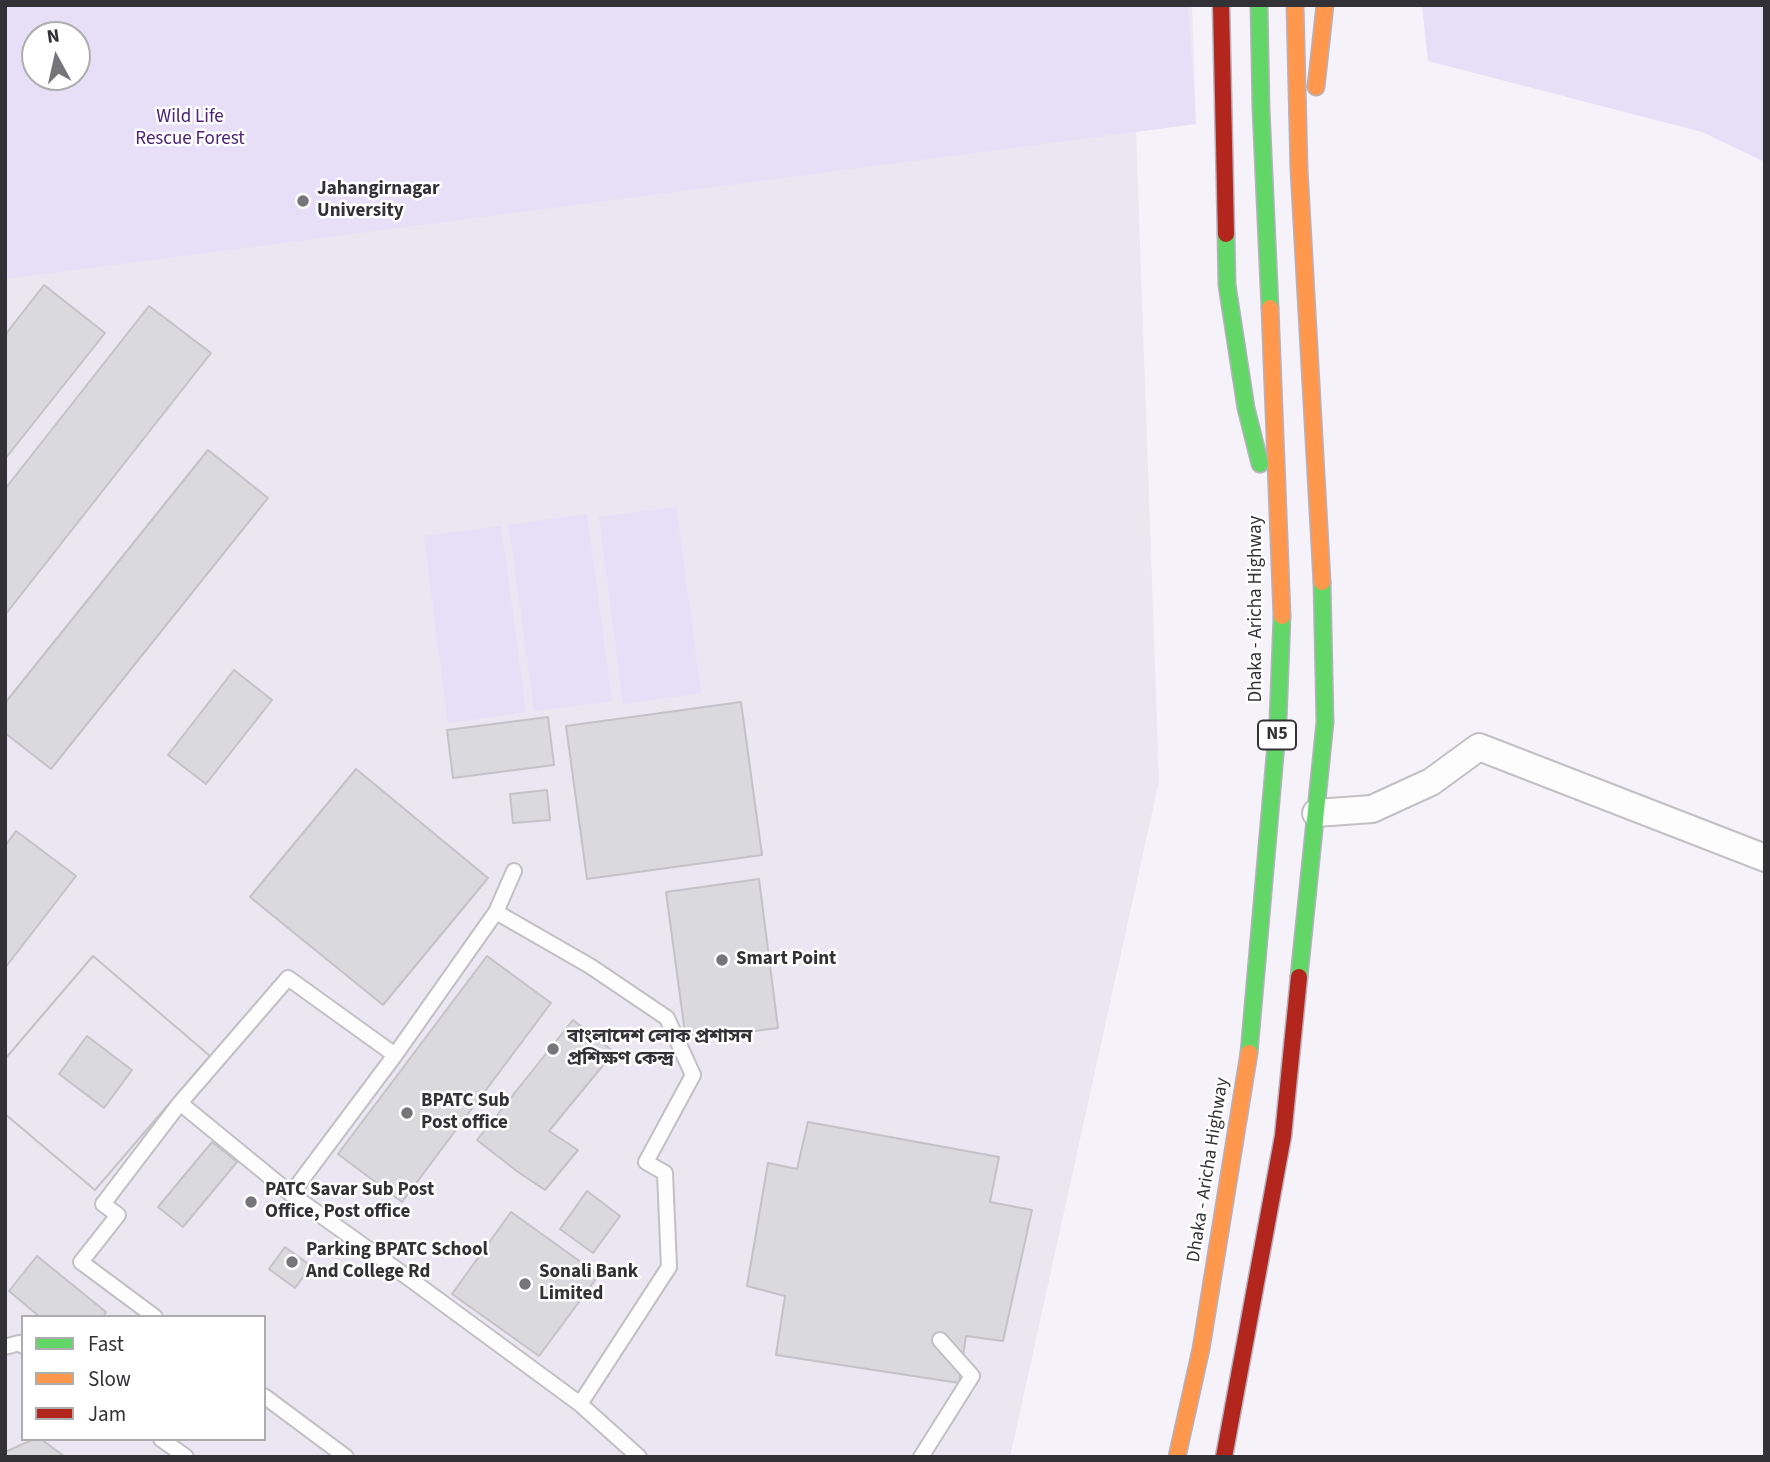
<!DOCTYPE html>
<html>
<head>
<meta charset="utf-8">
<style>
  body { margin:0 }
  #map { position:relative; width:1770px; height:1462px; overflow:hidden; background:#f5f3f9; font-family:"Source Sans 3",sans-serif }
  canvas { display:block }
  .frame { position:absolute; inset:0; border:7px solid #323135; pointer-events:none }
  .legend { position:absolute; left:21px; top:1315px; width:245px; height:126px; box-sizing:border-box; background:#fff; border:2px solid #adadae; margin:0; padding:9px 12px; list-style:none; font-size:21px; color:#323135 }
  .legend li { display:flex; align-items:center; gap:14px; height:35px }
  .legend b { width:35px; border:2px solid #adadae }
  .north { position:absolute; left:21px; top:21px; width:70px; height:70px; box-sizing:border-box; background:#fff; border:2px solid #adadae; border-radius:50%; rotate:352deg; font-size:19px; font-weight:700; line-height:28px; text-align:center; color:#323135 }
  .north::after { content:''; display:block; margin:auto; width:24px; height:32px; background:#76757a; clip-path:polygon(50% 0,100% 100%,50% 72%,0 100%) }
</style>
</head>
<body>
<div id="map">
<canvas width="1770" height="1462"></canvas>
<div class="frame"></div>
<ul class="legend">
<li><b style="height:9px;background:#63d668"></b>Fast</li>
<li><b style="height:9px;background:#ff974d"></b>Slow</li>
<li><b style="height:9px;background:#b3261e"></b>Jam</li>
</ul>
<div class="north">N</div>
</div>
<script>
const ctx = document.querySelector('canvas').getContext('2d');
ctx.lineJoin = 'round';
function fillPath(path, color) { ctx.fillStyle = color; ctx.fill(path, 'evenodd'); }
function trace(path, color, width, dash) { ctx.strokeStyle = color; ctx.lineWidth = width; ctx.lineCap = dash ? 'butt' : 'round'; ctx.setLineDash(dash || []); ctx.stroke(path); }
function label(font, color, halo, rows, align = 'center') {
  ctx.font = font + ' "Source Sans 3","Noto Sans Bengali",sans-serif'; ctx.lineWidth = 5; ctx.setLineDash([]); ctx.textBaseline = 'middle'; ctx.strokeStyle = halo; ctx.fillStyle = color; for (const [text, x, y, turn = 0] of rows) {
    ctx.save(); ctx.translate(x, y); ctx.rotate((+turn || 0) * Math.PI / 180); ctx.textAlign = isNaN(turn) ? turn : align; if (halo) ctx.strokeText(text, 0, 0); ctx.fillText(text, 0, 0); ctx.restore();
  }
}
fillPath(new Path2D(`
  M5,5H1192L1196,124L1136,132L1159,781L1010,1457H5ZM35,35H77V77H35ZM23,1317H264V1439H23Z`), '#eae6f2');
fillPath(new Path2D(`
  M5,5H1188L1196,124L5,279ZM35,35H77V77H35Z
  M1422,5H1765V162L1702,132L1428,61Z
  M676,507L701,693L623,704L599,517Z
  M587,514L612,701L534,711L509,525Z
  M501,526L526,712L448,723L424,536Z`), '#e7def8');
const building = new Path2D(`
  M44,285L105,333L5,459V335Z
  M149,306L211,353L5,615V489Z
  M208,450L268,498L51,769L5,733V703Z
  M234,670L272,700L206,784L168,755Z
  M741,702L762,855L587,879L566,726Z
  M548,717L554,765L453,778L447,730Z
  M356,769L488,878L383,1005L250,897Z
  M547,790L550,820L513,823L510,794Z
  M16,831L76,876L5,968V846Z
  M759,879L778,1028L686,1040L666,892Z
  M93,956L210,1056L95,1190L5,1114V1059ZM87,1036L132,1070L104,1108L59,1074Z
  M93,956L210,1056L95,1190L5,1114V1059Z
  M487,956L551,1003L402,1202L338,1154Z
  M573,1020L614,1052L549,1131L578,1150L545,1190L518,1172L477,1140Z
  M808,1122L999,1157L990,1202L1032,1210L1003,1341L966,1336L959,1383L776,1355L785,1296L747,1286L768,1163L797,1169Z
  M212,1142L237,1162L183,1227L158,1207Z
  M587,1191L620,1216L593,1253L560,1229Z
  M511,1212L599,1275L539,1356L452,1294Z
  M285,1247L311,1266L295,1288L269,1269Z
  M37,1256L106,1312L103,1317H40L9,1291Z
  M34,1439H41L65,1457H5V1452Z`);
fillPath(building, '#dad9dd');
trace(building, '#c4c2c7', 2);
const lane = new Path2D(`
  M514,871L496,912L590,966L667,1018L693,1075L646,1162L665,1173L669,1267L580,1404
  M395,1055L496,912
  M291,1194L395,1055L288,978L180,1103L291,1194L410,1279L580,1404L639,1457
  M155,1317L81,1262L118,1215L103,1204L180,1103
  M5,1347L19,1343L23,1346
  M264,1396L346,1457
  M161,1439L186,1457
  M921,1457L972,1376L940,1340`);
const street = new Path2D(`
  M1316,813L1372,809L1431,782L1479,747L1765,858`);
const fast = new Path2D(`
  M1259,5L1261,109L1270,308
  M1226,234L1227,285L1246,408L1260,464
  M1299,977L1325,722L1322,582
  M1249,1053L1278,721L1282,616`);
const slow = new Path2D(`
  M1295,5L1299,169L1322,582
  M1316,87L1325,5
  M1270,308L1282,616
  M1177,1457L1201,1349L1249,1053`);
const jam = new Path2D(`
  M1221,5L1226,234
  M1224,1457L1283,1136L1299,977`);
trace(lane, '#c1c0c4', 18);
trace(street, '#c1c0c4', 30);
trace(fast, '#b6b0bf', 19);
trace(slow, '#b6b0bf', 19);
trace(jam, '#b6b0bf', 19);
trace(lane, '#fefdfe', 14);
trace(street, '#fefdfe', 26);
trace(fast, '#63d668', 16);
trace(slow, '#ff974d', 16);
trace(jam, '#b3261e', 16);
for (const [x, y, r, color] of [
  [303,201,7,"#76757a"],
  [722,960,7,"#76757a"],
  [553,1049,7,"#76757a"],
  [407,1113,7,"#76757a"],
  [251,1202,7,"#76757a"],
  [292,1262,7,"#76757a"],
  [525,1284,7,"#76757a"]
]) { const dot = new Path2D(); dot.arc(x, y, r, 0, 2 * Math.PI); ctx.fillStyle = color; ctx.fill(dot); trace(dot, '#fff', 2.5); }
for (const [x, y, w] of [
  [1277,735,38]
]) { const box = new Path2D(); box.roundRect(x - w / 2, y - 14.5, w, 29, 5); ctx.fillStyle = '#fff'; ctx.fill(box); trace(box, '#323135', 2); }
label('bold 18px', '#323135', null, [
  ["N5",1277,735]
]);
label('19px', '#4b2377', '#fff', [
  ["Wild Life",190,118],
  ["Rescue Forest",190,140]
]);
label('bold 19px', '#323135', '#fff', [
  ["Jahangirnagar",317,190],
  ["University",317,212],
  ["Smart Point",736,960],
  ["বাংলাদেশ লোক প্রশাসন",567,1038],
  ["প্রশিক্ষণ কেন্দ্র",567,1060],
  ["BPATC Sub",421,1102],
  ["Post office",421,1124],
  ["PATC Savar Sub Post",265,1191],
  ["Office, Post office",265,1213],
  ["Parking BPATC School",306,1251],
  ["And College Rd",306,1273],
  ["Sonali Bank",539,1273],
  ["Limited",539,1295]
], 'left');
label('19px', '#323135', '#fff', [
  ["Dhaka - Aricha Highway",1257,609,-90],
  ["Dhaka - Aricha Highway",1209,1170,-81]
]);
</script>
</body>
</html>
